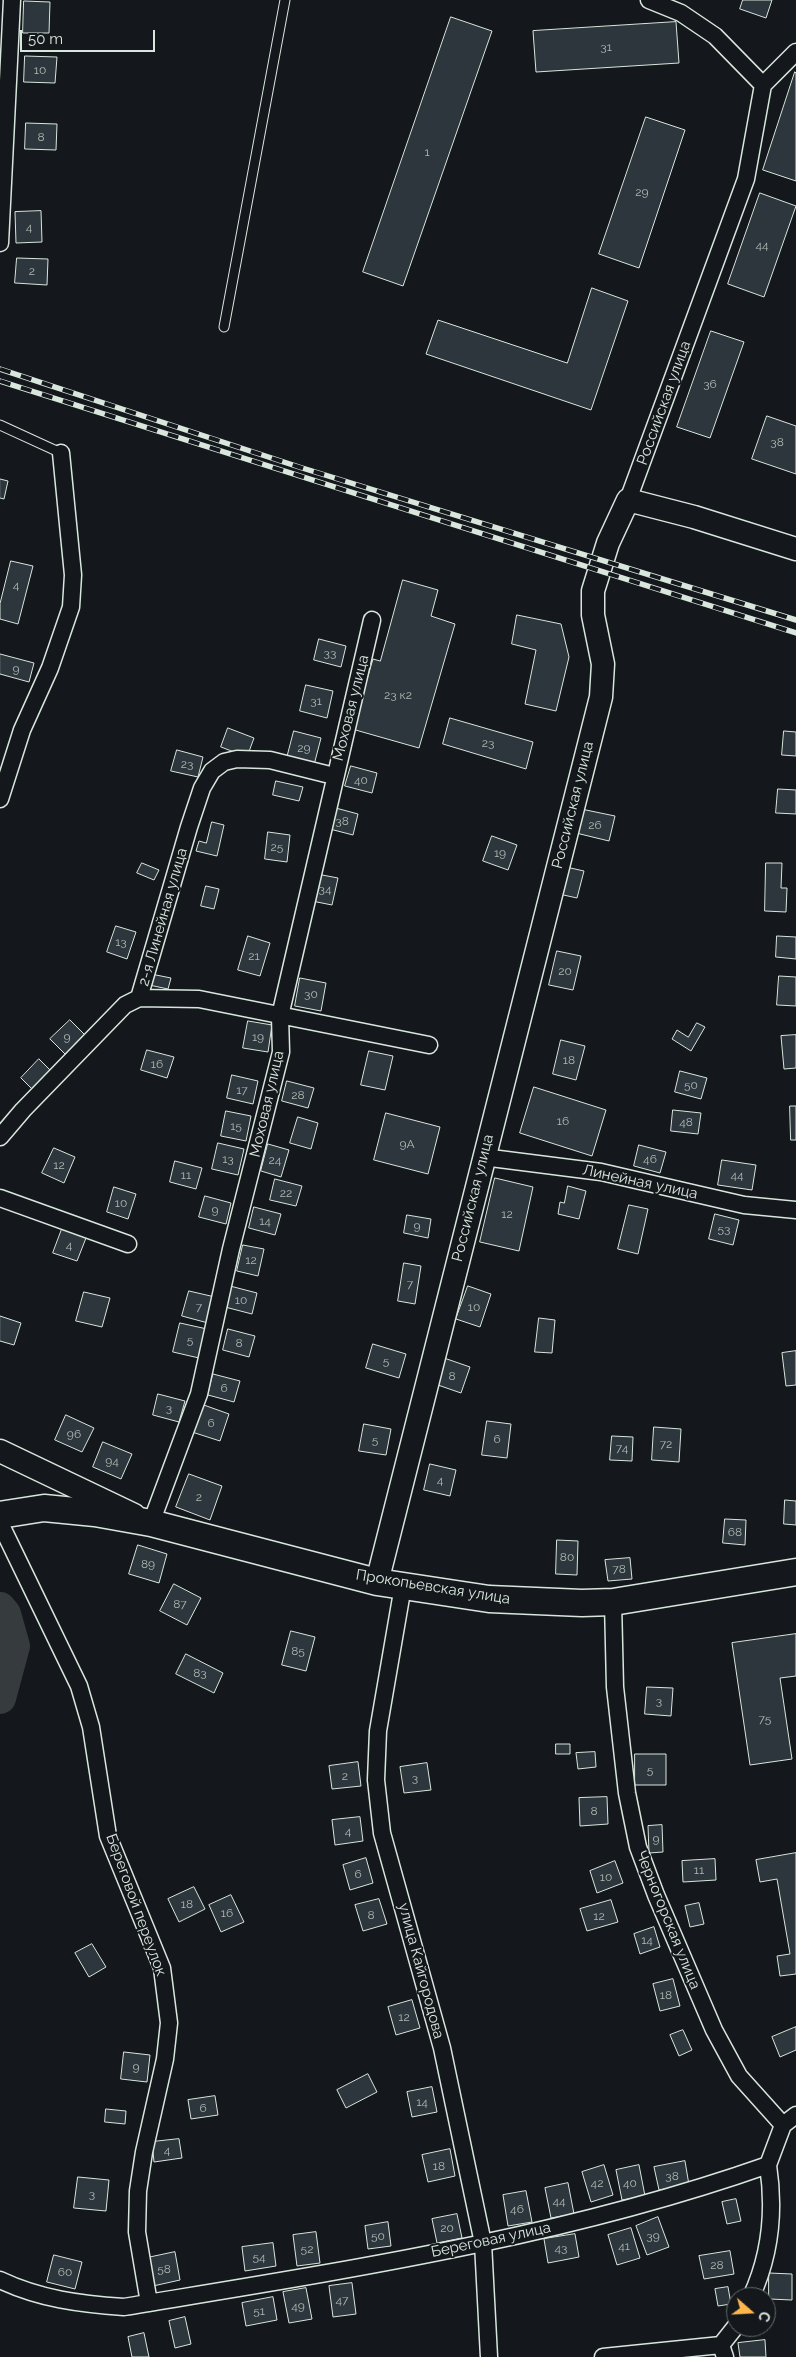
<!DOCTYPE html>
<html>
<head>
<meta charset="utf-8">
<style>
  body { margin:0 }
  #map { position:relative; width:796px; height:2357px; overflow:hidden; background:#14181c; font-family:Raleway,sans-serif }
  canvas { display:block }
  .north { position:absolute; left:726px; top:2287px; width:50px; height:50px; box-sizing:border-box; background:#14181c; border:1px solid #626a69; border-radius:50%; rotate:109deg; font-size:14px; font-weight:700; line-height:20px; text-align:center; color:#d8e6dc }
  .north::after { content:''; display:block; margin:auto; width:18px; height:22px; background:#ffb74d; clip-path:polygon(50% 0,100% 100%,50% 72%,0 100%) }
  .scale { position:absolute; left:20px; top:30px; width:135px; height:22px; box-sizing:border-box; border:2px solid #d8e6dc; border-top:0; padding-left:6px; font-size:15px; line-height:18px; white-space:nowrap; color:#d8e6dc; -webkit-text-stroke:4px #14181c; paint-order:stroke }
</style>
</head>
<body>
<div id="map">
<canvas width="796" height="2357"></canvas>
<div class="north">С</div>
<div class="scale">50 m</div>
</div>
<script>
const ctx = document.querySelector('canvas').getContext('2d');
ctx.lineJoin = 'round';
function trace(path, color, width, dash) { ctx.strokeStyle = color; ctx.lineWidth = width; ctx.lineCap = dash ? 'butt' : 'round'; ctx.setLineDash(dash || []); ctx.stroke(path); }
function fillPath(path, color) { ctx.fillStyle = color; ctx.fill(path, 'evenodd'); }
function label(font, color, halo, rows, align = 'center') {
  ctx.font = font + ' Raleway,sans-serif'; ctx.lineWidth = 4; ctx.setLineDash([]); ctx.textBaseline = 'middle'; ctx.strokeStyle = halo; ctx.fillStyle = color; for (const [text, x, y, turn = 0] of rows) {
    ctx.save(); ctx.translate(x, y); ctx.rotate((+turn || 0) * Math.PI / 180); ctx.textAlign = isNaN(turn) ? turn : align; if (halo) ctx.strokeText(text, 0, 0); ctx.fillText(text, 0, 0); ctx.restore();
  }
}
trace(new Path2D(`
  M0,1608L5,1614L14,1646L0,1698`), '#363b3e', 32);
const building = new Path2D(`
  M743,0H772L766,18L740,9Z
  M24,1L50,2L49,33H23Z
  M451,17L492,31L403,286L363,272Z
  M676,22L679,63L536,72L533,31Z
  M25,56L57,57L55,83L24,82Z
  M795,72L796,73V181L763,170Z
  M646,117L685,130L639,268L599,254Z
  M26,123L57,124L56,150L25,149Z
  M760,193L796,206L764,297L728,284Z
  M41,211L42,242L16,243L15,212Z
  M17,258L48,259L47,285L15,283Z
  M592,288L628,301L591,410L426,354L438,320L567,363Z
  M711,331L744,342L710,438L677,427Z
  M767,416L796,426V474L752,459Z
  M0,479L8,481L4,499L0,498Z
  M11,561L33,566L18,624L0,619V604Z
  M403,580L438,590L431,616L455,624L419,748L352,729L373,659L380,661Z
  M517,615L561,624L569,657L556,711L525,704L536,650L512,644Z
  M319,639L346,646L341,667L314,660Z
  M0,654L34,663L29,682L0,674Z
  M306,685L333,691L327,718L300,711Z
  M450,718L533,742L526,769L443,744Z
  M228,728L254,738L247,757L221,747Z
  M294,731L321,738L314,765L287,758Z
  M784,731L796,732V756L782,755Z
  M177,750L203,757L198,777L171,771Z
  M351,766L377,773L372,793L345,786Z
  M276,781L303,787L299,801L273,795Z
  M778,789L796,790V814L776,813Z
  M332,807L358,814L353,835L326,828Z
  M581,809L615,816L609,841L576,833Z
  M212,822L224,825L217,856L196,851L199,841L206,843Z
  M268,832L290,835L287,862L265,859Z
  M492,836L517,845L508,870L483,861Z
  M142,863L159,870L154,880L137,873Z
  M766,863H782L781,888H787L786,912L765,911Z
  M566,867L584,871L577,898L559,894Z
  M317,874L338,878L332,905L312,901Z
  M206,886L219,889L214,909L201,906Z
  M116,926L136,932L127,959L107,952Z
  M248,936L270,943L260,976L238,970Z
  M777,936L796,937V959L776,957Z
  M557,951L581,956L573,990L549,985Z
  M151,974L171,978L168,989L149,985Z
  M779,976L796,977V1006L777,1005Z
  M300,978L326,983L321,1011L295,1006Z
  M70,1020L85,1035L65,1054L50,1039Z
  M248,1021L272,1025L268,1052L243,1048Z
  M697,1023L705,1027L691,1051L672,1039L677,1030L688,1037Z
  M796,1035V1068L784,1069L781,1036Z
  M561,1040L585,1046L576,1080L553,1074Z
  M147,1050L174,1057L167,1078L141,1070Z
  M369,1051L393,1056L385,1090L361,1085Z
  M39,1059L51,1071L33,1090L21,1078Z
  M680,1071L707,1078L701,1099L675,1092Z
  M232,1075L258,1081L253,1104L227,1098Z
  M287,1081L314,1088L308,1108L282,1101Z
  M534,1087L606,1110L592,1156L520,1133Z
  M790,1106H796V1140H791Z
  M673,1110L701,1113L698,1134L671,1131Z
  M226,1111L251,1116L246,1141L221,1136Z
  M386,1113L440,1127L428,1174L374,1160Z
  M298,1117L318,1123L311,1149L290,1143Z
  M218,1143L244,1149L238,1175L212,1169Z
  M268,1144L289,1150L281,1177L261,1171Z
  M639,1145L666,1152L660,1173L634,1166Z
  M54,1148L75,1157L64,1183L42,1173Z
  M722,1160L756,1165L752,1190L718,1185Z
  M175,1161L202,1168L196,1189L170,1182Z
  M495,1178L533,1187L519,1251L480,1242Z
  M275,1179L302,1186L296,1206L270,1200Z
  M568,1186L586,1191L579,1219L558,1214L560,1202L564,1203Z
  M114,1187L136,1194L128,1219L107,1212Z
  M205,1196L231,1203L226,1224L199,1217Z
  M629,1205L648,1209L638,1254L618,1249Z
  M254,1207L281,1214L275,1235L249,1228Z
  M715,1214L739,1220L733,1245L709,1239Z
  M407,1215L431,1219L428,1238L404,1233Z
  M62,1229L86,1238L77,1261L53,1253Z
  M243,1245L264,1249L258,1276L237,1271Z
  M404,1263L421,1266L415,1304L398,1301Z
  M230,1286L257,1293L252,1314L225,1307Z
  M468,1286L491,1294L480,1327L456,1319Z
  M189,1291L215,1297L208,1323L182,1316Z
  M84,1292L110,1298L102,1327L76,1321Z
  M0,1316L21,1323L14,1345L0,1341Z
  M539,1318L555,1320L552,1353L535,1352Z
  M180,1323L207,1329L199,1358L173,1352Z
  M228,1329L255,1336L249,1357L223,1350Z
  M373,1344L406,1354L399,1378L366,1368Z
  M796,1351V1385L786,1386L782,1353Z
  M444,1358L470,1367L461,1393L435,1384Z
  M213,1374L240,1381L234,1402L208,1395Z
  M158,1394L185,1401L179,1422L153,1415Z
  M201,1404L229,1414L220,1441L192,1432Z
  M66,1415L94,1428L82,1452L55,1440Z
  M487,1421L511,1424L507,1458L482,1455Z
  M364,1424L391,1429L386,1455L359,1451Z
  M654,1427L681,1429L679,1462L652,1460Z
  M612,1436L633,1437L632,1461L610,1460Z
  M103,1442L132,1454L121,1479L93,1467Z
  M430,1464L456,1470L450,1496L424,1490Z
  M189,1474L222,1486L210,1520L176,1507Z
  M785,1500L796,1501V1525L784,1524Z
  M725,1519L746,1520L745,1545L723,1543Z
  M557,1540L578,1541L577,1575L556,1574Z
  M138,1545L167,1554L159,1583L129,1574Z
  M630,1558L632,1579L608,1581L605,1560Z
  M174,1584L201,1598L187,1625L160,1611Z
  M291,1631L315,1637L306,1671L282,1665Z
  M796,1634V1676L780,1678L792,1759L750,1765L732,1643Z
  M186,1654L223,1673L214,1693L176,1674Z
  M647,1687L673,1688L671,1716L645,1714Z
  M556,1744H570V1754H556Z
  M595,1752L596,1767L578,1769L576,1753Z
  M635,1754H666V1785H635Z
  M358,1762L361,1786L332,1789L329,1766Z
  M427,1763L431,1790L404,1793L400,1767Z
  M607,1797L608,1824L580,1826L579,1798Z
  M360,1817L363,1841L335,1845L332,1820Z
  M662,1825L663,1852L649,1853L648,1826Z
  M796,1853V1974L780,1976L777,1956L790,1954L777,1879L760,1882L756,1860Z
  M366,1858L373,1883L350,1890L343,1865Z
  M715,1859L716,1880L683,1882L682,1861Z
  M615,1861L623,1883L597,1893L590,1871Z
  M194,1887L205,1909L179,1922L168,1899Z
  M231,1895L244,1922L221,1932L209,1905Z
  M379,1899L387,1924L363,1931L355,1905Z
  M611,1900L618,1922L587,1931L580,1909Z
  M699,1903L704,1924L690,1927L685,1906Z
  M654,1927L660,1947L640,1954L634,1934Z
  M92,1944L106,1967L89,1977L75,1953Z
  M673,1979L680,2006L660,2011L653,1984Z
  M412,2000L420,2028L396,2035L388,2007Z
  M796,2027V2050L780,2057L772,2037Z
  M683,2030L692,2050L679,2056L670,2035Z
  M124,2052L150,2055L147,2082L121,2079Z
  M368,2074L377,2092L346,2108L337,2090Z
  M432,2087L437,2112L412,2117L407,2092Z
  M215,2096L218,2115L191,2119L188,2100Z
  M106,2109L126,2111L125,2124L105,2122Z
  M179,2139L182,2158L154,2162L152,2142Z
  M450,2149L455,2176L428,2182L422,2155Z
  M685,2161L689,2185L659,2190L654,2167Z
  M604,2165L613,2195L591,2202L582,2172Z
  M639,2165L645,2196L622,2200L616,2170Z
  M78,2177L109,2180L106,2211L74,2208Z
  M568,2183L574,2214L551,2218L545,2188Z
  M526,2191L532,2222L508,2226L503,2195Z
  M736,2199L741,2221L727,2224L722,2202Z
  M457,2214L462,2238L437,2243L432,2219Z
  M658,2217L669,2247L647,2255L636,2226Z
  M388,2222L391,2246L368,2249L365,2226Z
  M631,2228L640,2258L617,2265L608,2235Z
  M316,2232L320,2263L297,2266L293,2235Z
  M575,2234L579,2257L548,2263L544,2239Z
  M273,2243L276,2266L245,2271L242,2247Z
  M730,2251L734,2274L704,2279L699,2256Z
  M175,2252L180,2280L153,2286L147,2258Z
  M54,2255L82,2262L75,2289L47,2282Z
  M769,2273L792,2274V2300L769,2299Z
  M352,2283L356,2314L333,2317L329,2286Z
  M728,2287L731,2304L718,2306L715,2289Z
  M306,2288L312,2319L289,2323L283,2292Z
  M273,2297L277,2320L246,2326L242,2303Z
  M185,2317L191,2344L175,2348L169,2321Z
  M144,2333L149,2357H132L128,2337Z
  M765,2340L766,2357H740L738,2343Z`);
fillPath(building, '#2c363c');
trace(building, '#d8e6dc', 1);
const service = new Path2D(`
  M224,327L285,0
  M0,425L61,453`);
const minor = new Path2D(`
  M649,0L681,13L715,36L763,85
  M0,243L12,0
  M628,500L746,179L763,85L796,52
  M0,799L22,730L50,668L71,607L73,575L61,453
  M139,998L189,827L202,788L212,771L224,762L237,759L270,760L334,776
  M0,1137L23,1110L125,1005L139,998L199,999L429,1045
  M483,1157L601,1172L744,1205L796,1210
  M0,1198L128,1244
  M0,1523L79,1686L91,1727L108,1836L162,1968L169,2023L165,2059L144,2152L138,2191L137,2232L149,2303
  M151,1523L199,1394L231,1249L281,1052L280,1016L372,620
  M403,1586L378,1731L376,1780L382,1833L442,2048L483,2243L489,2357
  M613,1602L615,1687L627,1793L638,1847L656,1895L714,2030L739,2076L783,2125
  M0,2280C40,2299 80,2304 124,2307C341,2271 561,2238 768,2165L783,2125L796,2115
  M751,2297C771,2254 775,2211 768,2165
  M603,2357L721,2345
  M725,2357L721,2345L736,2326`);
const secondary = new Path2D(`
  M0,1451L134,1515
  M377,1582L601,697L603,664L593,615V591L608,543L628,500L694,517L796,549`);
const primary = new Path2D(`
  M0,1515L44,1508L95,1513L151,1523L377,1582L489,1599L582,1603L613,1602L796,1572`);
trace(service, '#d8e6dc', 11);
trace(minor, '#d8e6dc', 19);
trace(secondary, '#d8e6dc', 25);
trace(primary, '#d8e6dc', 29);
trace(service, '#14181c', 9);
trace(minor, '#14181c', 16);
trace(secondary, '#14181c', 22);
trace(primary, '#14181c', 26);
const rail = new Path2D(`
  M0,369L299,467L796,620
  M0,381L796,633`);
trace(rail, '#d8e6dc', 5.5);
trace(rail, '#14181c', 4, [11]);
label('12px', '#adbab4', null, [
  ["31",606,47],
  ["10",40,70],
  ["8",41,137],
  ["1",427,152],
  ["29",642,192],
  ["4",29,227],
  ["44",762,245],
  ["2",32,271],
  ["36",710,384],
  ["38",777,442],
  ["4",16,585],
  ["33",330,653],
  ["9",16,669],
  ["23 к2",398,695],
  ["31",316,701],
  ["23",488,743],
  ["29",304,748],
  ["23",187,764],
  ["40",361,780],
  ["38",342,821],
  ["26",595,825],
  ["25",277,847],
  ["19",500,853],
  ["34",325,889],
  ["13",121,942],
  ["21",254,956],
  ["20",565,971],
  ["30",311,994],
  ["9",67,1037],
  ["19",258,1037],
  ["18",569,1060],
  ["16",157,1064],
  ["50",691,1085],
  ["17",242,1090],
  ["28",298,1095],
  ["16",563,1121],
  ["48",686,1122],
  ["15",236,1126],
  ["9А",407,1144],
  ["13",228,1159],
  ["46",650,1159],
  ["24",275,1160],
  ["12",59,1165],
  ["11",186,1175],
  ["44",737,1175],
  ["22",286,1193],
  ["10",121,1203],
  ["9",215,1210],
  ["12",507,1214],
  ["14",265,1221],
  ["9",417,1226],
  ["53",724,1229],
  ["4",69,1245],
  ["12",251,1260],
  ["7",410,1284],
  ["10",241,1300],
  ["7",199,1307],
  ["10",474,1307],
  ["5",190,1340],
  ["8",239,1343],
  ["5",386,1361],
  ["8",452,1376],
  ["6",224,1388],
  ["3",169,1408],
  ["6",211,1423],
  ["96",74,1434],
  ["6",497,1439],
  ["5",375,1440],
  ["72",666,1444],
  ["74",622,1448],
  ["94",112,1461],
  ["4",440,1480],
  ["2",199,1497],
  ["68",735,1532],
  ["80",567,1557],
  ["89",148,1564],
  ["78",619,1569],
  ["87",180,1604],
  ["85",298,1651],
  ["83",200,1673],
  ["3",659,1701],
  ["75",765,1719],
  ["5",650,1770],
  ["2",345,1776],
  ["3",415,1778],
  ["8",594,1811],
  ["4",348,1831],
  ["9",656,1839],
  ["11",699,1870],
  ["6",358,1874],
  ["10",606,1877],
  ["18",187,1904],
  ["16",227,1913],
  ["8",371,1915],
  ["12",599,1916],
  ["14",647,1940],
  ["18",666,1995],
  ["12",404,2017],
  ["9",136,2067],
  ["14",422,2102],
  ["6",203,2108],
  ["4",167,2150],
  ["18",439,2166],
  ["38",672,2176],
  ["42",597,2183],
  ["40",630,2183],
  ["3",92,2194],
  ["44",559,2201],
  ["46",517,2209],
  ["20",447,2228],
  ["50",378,2236],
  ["39",653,2236],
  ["41",624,2246],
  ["43",561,2248],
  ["52",307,2249],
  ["54",259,2257],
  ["28",717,2265],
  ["58",164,2269],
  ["60",65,2272],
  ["47",342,2300],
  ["49",298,2306],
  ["51",259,2311]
]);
label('15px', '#d8e6dc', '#14181c', [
  ["Российская улица",664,403,-70],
  ["Моховая улица",351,708,-76],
  ["Российская улица",573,805,-76],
  ["2-я Линейная улица",163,917,-74],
  ["Моховая улица",267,1104,-77],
  ["Линейная улица",640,1182,12],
  ["Российская улица",473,1198,-76],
  ["Прокопьевская улица",433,1587,9],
  ["Береговой переулок",136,1905,70],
  ["Черногорская улица",668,1920,68],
  ["улица Кайгородова",421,1971,75],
  ["Береговая улица",491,2240,-12]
]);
</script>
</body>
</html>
